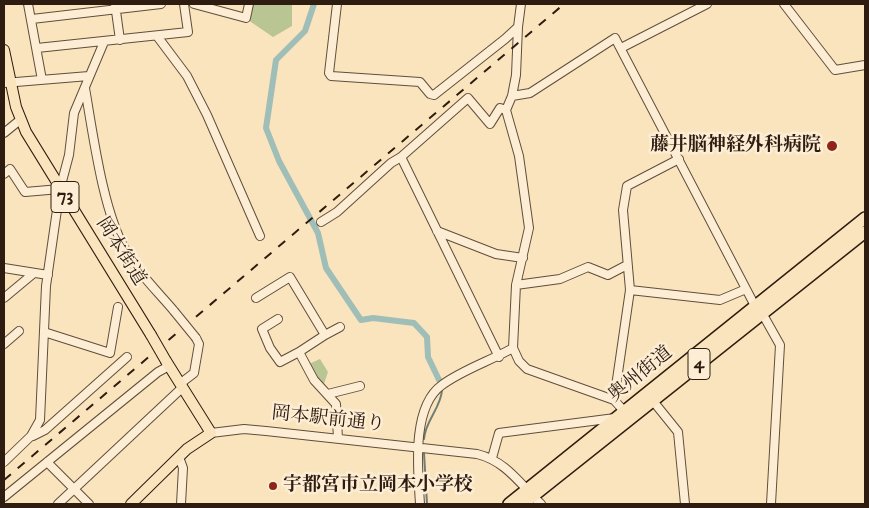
<!DOCTYPE html>
<html>
<head>
<meta charset="utf-8">
<style>
  body { margin:0 }
  #map { position:relative; width:869px; height:508px; overflow:hidden; background:#fae4bd; font-family:"IM FELL DW Pica",serif }
  canvas { display:block }
  .frame { position:absolute; inset:0; border:5px solid #2d1c0f; pointer-events:none }
</style>
</head>
<body>
<div id="map">
<canvas width="869" height="508"></canvas>
<div class="frame"></div>
</div>
<script>
const ctx = document.querySelector('canvas').getContext('2d');
ctx.lineJoin = 'round';
function fillPath(path, color) { ctx.fillStyle = color; ctx.fill(path, 'evenodd'); }
function trace(path, color, width, dash) { ctx.strokeStyle = color; ctx.lineWidth = width; ctx.lineCap = dash ? 'butt' : 'round'; ctx.setLineDash(dash || []); ctx.stroke(path); }
function label(font, color, halo, rows, align = 'center') {
  ctx.font = font + ' "IM FELL DW Pica","Noto Serif JP",serif'; ctx.lineWidth = 5; ctx.setLineDash([]); ctx.textBaseline = 'middle'; ctx.strokeStyle = halo; ctx.fillStyle = color; for (const [text, x, y, turn = 0] of rows) {
    ctx.save(); ctx.translate(x, y); ctx.rotate((+turn || 0) * Math.PI / 180); ctx.textAlign = isNaN(turn) ? turn : align; if (halo) ctx.strokeText(text, 0, 0); ctx.fillText(text, 0, 0); ctx.restore();
  }
}
fillPath(new Path2D(`
  M252,4H292V26L273,37L248,20Z
  M320,359L328,372L324,384L315,375L309,364Z`), '#bac594');
trace(new Path2D(`
  M424,439C425,421 441,408 442,390
  M424,453L427,504`), '#717d74', 2);
trace(new Path2D(`
  M314,4L305,31L276,60L266,128L279,161L318,233L326,268L361,320L373,318L414,323L427,337L428,357L441,384`), '#9fbeb8', 6);
const minor = new Path2D(`
  M28,4L42,80
  M115,4L120,40
  M194,4L246,18L249,4
  M337,4L329,73L331,76L420,82L430,94L434,95L505,39L518,27L521,4
  M784,4L835,70L865,65
  M32,19L161,4
  M518,27L516,75L512,96L506,110L519,156L529,228L516,285L513,348L519,361L527,369L614,400L624,411
  M157,36L187,76L207,115L260,236
  M37,48L188,32L184,4
  M621,48L707,4
  M4,83L89,76
  M85,88C93,134 103,212 126,251C138,273 158,292 174,311
  M512,96L530,93L615,38L755,306
  M4,133L20,120
  M4,174L10,169L25,192L60,189
  M321,222L337,212L391,163L401,157
  M437,231L496,254L523,258
  M4,268L48,275
  M516,285L560,279L588,267L608,275L627,265
  M630,290L720,300L746,289
  M4,298L34,273
  M256,298L290,277L325,335L299,352L314,380L336,404L338,438
  M762,313L780,345L771,504
  M278,319L262,329L270,348L280,362L299,352
  M44,332L110,353L118,307
  M325,335L340,327
  M4,344L19,331
  M499,357L401,157L468,98L490,124L500,108L506,110
  M181,383L194,373L199,344L196,338
  M328,394L360,386
  M614,400L630,290L623,210L627,186L679,159
  M653,401L678,432L685,504
  M211,433L244,429L266,431L477,454C506,461 520,484 541,504
  M33,436L45,430L127,357
  M179,457L183,468L181,504
  M492,458L499,433L615,418
  M4,462L31,436L40,420L46,286L60,189L69,155L74,113L104,42
  M47,462L89,504
  M4,497L158,372L169,366
  M58,504L183,387
  M420,504C418,471 411,407 442,385C462,370 490,361 513,348`);
const major = new Path2D(`
  M4,50L16,107L26,132L151,335
  M131,504L187,449L211,433L166,361`);
const highway = new Path2D(`
  M509,504L865,218
  M523,504L865,232`);
trace(minor, '#604e3a', 10);
trace(major, '#2d1c0f', 12);
trace(highway, '#2d1c0f', 14);
trace(minor, '#fcedd4', 8);
trace(major, '#fae4bd', 10);
trace(highway, '#fae4bd', 11);
trace(new Path2D(`
  M4,480L564,4`), '#2d1c0f', 2, [9, 9]);
const minorBridge = new Path2D(`
  M174,311L196,338`);
const majorBridge = new Path2D(`
  M151,335L166,361`);
trace(minorBridge, '#604e3a', 10, []);
trace(majorBridge, '#2d1c0f', 12, []);
trace(minorBridge, '#fcedd4', 8);
trace(majorBridge, '#fae4bd', 10);
for (const [x, y, r, color] of [
  [832,146,6,"#8f2418"],
  [273,486,5,"#8f2418"]
]) { const dot = new Path2D(); dot.arc(x, y, r, 0, 2 * Math.PI); ctx.fillStyle = color; ctx.fill(dot); trace(dot, '#fcedd4', 2); }
for (const [x, y, w] of [
  [65,197,28],
  [699,364,22]
]) { const box = new Path2D(); box.roundRect(x - w / 2, y - 15.5, w, 31, 4); ctx.fillStyle = '#fcedd4'; ctx.fill(box); trace(box, '#2d1c0f', 1); }
label('bold 18px', '#2d1c0f', null, [
  ["73",65,197],
  ["4",699,364]
]);
label('bold 19px', '#2d1c0f', '#fcedd4', [
  ["藤井脳神経外科病院",821,146],
  ["宇都宮市立岡本小学校",283,486,"left"]
], 'right');
label('19px', '#2d1c0f', '#fcedd4', [
  ["岡本街道",120,252,58],
  ["奥州街道",641,375,-39],
  ["岡本駅前通り",328,420,6]
]);
</script>
</body>
</html>
